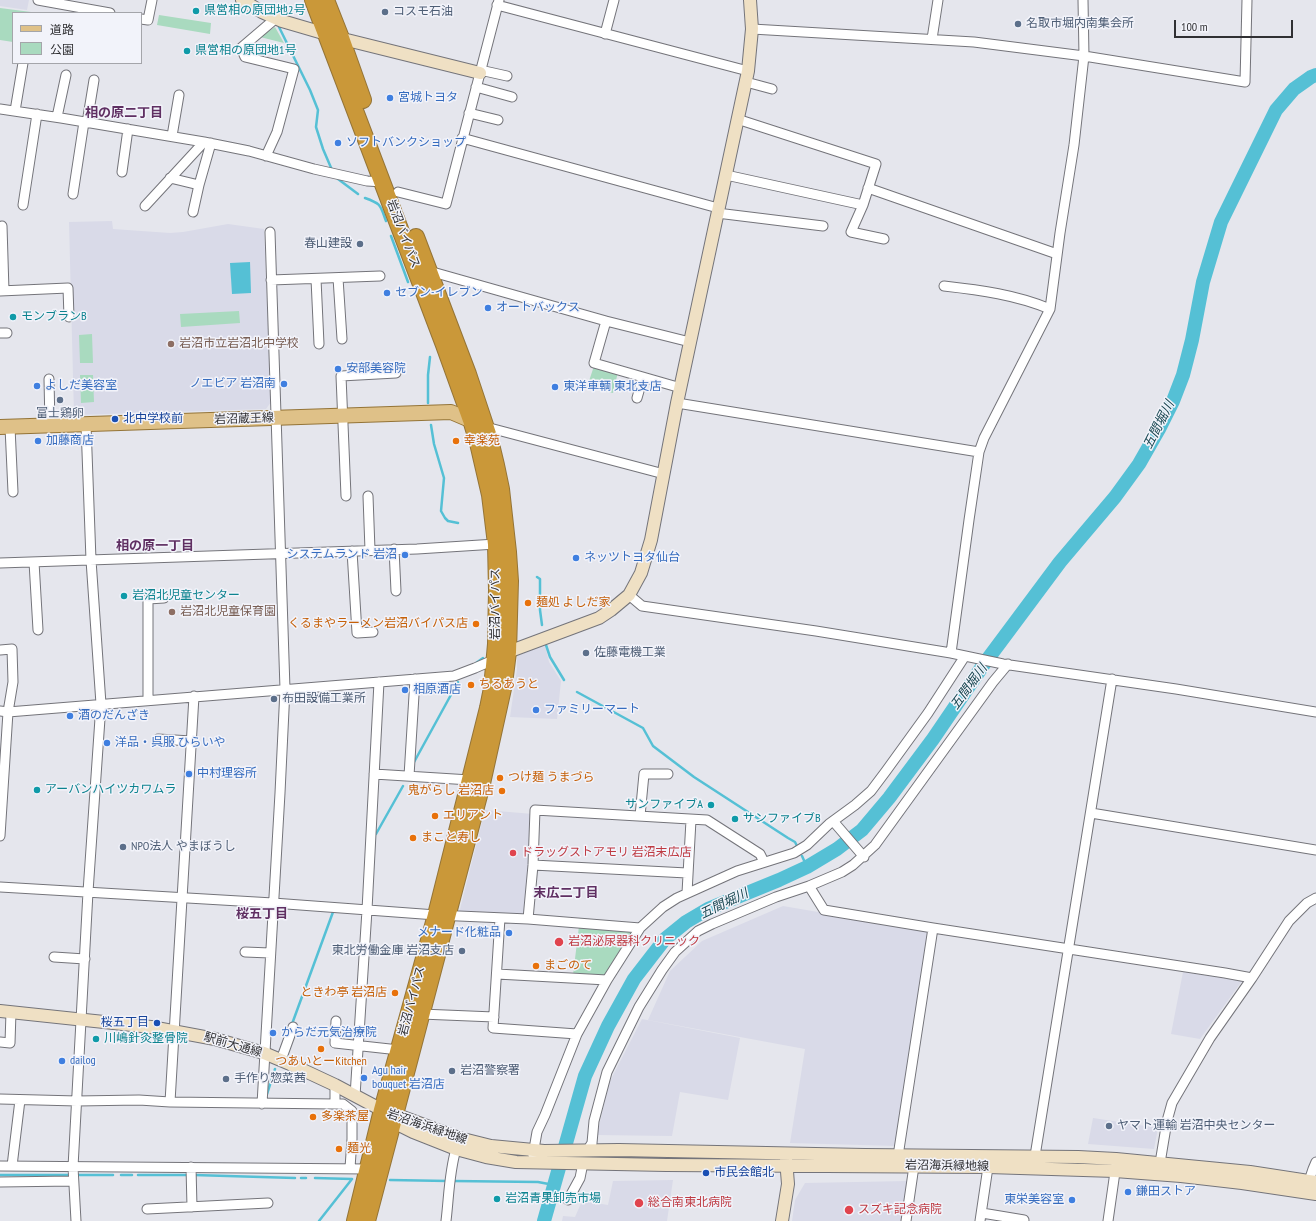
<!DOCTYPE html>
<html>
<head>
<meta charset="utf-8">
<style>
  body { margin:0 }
  #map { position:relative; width:1316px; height:1221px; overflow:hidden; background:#e5e6ed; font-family:"PT Sans Narrow","Noto Sans JP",sans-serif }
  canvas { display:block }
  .legend { position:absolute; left:12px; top:12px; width:130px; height:52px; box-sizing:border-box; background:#f2f3fa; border:1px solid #a4a5aa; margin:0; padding:5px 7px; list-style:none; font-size:12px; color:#303033 }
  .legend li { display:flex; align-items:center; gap:8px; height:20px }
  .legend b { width:20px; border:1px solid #a4a5aa }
  .scale { position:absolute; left:1174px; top:20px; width:119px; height:18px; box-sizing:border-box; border:2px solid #303033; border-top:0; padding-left:5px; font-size:12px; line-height:14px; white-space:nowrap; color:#303033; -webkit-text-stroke:3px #f2f3fa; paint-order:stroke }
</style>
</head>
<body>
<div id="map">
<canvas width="1316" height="1221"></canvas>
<ul class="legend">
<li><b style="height:5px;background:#dfc188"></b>道路</li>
<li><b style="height:11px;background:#a9dabf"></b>公園</li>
</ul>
<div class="scale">100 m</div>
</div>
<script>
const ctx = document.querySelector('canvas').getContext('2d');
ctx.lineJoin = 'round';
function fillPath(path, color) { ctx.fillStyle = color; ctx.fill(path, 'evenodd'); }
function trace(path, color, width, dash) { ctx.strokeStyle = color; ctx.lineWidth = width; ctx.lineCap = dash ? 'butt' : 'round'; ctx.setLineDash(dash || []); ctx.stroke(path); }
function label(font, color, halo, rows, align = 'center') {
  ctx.font = font + ' "PT Sans Narrow","Noto Sans JP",sans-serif'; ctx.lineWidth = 3; ctx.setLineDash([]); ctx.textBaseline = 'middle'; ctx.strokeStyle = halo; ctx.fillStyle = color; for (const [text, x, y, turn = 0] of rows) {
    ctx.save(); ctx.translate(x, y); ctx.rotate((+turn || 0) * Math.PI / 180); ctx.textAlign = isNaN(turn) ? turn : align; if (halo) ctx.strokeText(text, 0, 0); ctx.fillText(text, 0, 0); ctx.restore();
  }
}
fillPath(new Path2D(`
  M0,0H29L27,10L0,6Z
  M112,221L113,229L170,233L183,232L228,224L264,229L271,402L266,409L74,415L69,222Z
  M545,645L549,662L561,681L557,719L510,717L517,669V654Z
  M485,810L533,814L525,915L459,913Z
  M783,906L929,931L897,1146L790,1143L805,1049L648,1020L670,971L702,941Z
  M1183,972L1242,981L1200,1039L1171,1034Z
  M642,1019L740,1038L728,1100L680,1092L672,1136L597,1135L609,1083Z
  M1093,1118L1158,1128L1154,1149L1088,1144Z
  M673,1180L667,1221H562L563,1216L575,1217L582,1201L608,1205L613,1181Z
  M908,1181L903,1221H792L795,1200L805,1183Z`), '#d9dae8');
fillPath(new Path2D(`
  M0,8L31,12L13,13V42L0,40Z
  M159,15L211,23L210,34L157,25Z
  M275,27L284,43L260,37Z
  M239,311L240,323L181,327L180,314Z
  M92,334L93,363H80L79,335Z
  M594,366L618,372L613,393L587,387Z
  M80,375H93L94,402L81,403Z
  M579,926L636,929L606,976L573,975Z`), '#a9dabf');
fillPath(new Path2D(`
  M250,262L251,293L232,294L230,263Z`), '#55c0d5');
trace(new Path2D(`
  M279,27L310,90L318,110L316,127L323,149L332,170
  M338,179L358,194
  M365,198C382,204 380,205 386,221
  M391,236L408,282
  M428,403V375L430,357
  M431,425L434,444L444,478L441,511L445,518L448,521L458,523
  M537,577L540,579V610L542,625
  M546,645L550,657L564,680
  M476,663L483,658
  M577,692L643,728L653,746L694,777L788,838L795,842L798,848
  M413,764L458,682
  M376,834L403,786
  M802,856L807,867
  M292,1024L333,912
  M267,1094L275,1069
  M0,1175H68
  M77,1175H113
  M121,1175H132
  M138,1175H186
  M194,1175L295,1178
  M301,1178H306
  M315,1178L352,1179
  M390,1180L448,1181
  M453,1181L538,1182L554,1185
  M319,1221L352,1179`), '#55c0d5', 2.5);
trace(new Path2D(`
  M544,1221L585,1076L608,1026L634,979L651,957L665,939L686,922L708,909L779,880L807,867L837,849L862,830L889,798L933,739L984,664L1060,562L1115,497L1139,464L1159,429L1173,401L1183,375L1192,340L1203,282L1221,222L1276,110L1294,89L1311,77L1316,75`), '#55c0d5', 14);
const street = new Path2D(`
  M38,0L110,13
  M497,5L748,71
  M141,19L148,20L152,0
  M752,29L974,42L1084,56L1245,82L1247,0
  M605,34L614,0
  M932,39L938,0
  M480,70L507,76
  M746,82L772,89
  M476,87L512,97
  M0,109L61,118L204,142L249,151L314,169L367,181L383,182
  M15,111L23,63
  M469,113L498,120
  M57,117L66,75
  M87,123L94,80
  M172,136L179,95
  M462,138L718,208
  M266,156L277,132L294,69L245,57L241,48L275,19
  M122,172L128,129
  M726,175L863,205L876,164L737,119
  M170,178L199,185L211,143
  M868,188L1057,254
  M398,192L446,204L499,0
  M73,194L84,122
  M23,205L37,114
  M863,205L851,232L884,239
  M145,206L204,142
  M193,212L199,185
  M717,213L823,226
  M2,226L4,291
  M429,271L606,321L690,342
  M338,278L342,339
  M316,279L319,344
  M271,280L380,276
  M944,286C980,290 1017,295 1050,309
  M0,291L68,288L69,317
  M606,321L594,363L681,388
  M0,333H7
  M49,379L50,426
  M637,398L643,377
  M677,403L979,452
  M10,427L13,492
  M486,427L664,474
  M346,496L341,376L396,373
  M368,496L370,550
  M394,549L396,591
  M352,551L357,633L373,632
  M34,562L38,630
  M0,563L417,549L496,544
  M629,595L642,606L816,631L951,653L1003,664L1176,689L1316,712
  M0,650L12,649L13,682L8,712L0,836
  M951,653L969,520L979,452L984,438L1050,309L1060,233L1074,145L1084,56L1083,0
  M148,700V599L164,598
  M0,711L8,712L454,676L475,668L498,658
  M158,739L191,741
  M374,774L470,780
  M409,776L415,679
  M1091,813L1316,850
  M640,816L644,774H668
  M833,821L864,857
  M533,865L687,873
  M809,886L824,910L933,928L1225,973L1252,978
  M0,887L273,903L436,915L528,919L640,928
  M687,893L691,820
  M500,918L493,1028L577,1034
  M528,919L533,865L535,810L707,820L760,854L764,862
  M245,952L270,953
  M54,957L85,959
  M497,974L607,980
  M421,1014L494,1017
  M336,1021L335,1043L399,1050
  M0,1042L10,1043L11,1012
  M281,1060L293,1027
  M355,1096L367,910L379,682
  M0,1099L77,1101L139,1100L170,1102L335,1104V1085
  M170,1102L194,696
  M262,1104L280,793L285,689L270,232
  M335,1104H343L352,1111V1139L350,1168
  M587,1151L592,1143L594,1121L607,1072L639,1007L662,970L675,952L698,931L712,924L776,897L809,886L842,872L853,865L875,845L993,682L1008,664
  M533,1155L537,1132L545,1115L577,1034L607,980L640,928L663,907L677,898L737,871L794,853L807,845L829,824L855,805L871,791L886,771L928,713L965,656
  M898,1156L933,928
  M1035,1156L1112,679
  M1160,1163L1167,1121L1172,1103L1210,1038L1252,978L1289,921L1307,903L1316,898
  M0,1166L369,1169
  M12,1166L20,1100
  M191,1167L192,1207
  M1309,1181L1313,1169L1316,1162
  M0,1182L73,1181
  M568,1200L580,1178L583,1163
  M147,1209L268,1203
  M982,1213L1024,1220L1023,1221
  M76,1221L73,1167L88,892L101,704L91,560L86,425
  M446,1221C449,1196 449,1173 456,1149
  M906,1221L914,1166
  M980,1221L988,1167
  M1108,1221L1116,1165`);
const secondary = new Path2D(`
  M242,0L262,12L282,21L347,40L480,73
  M508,652L599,618L611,610L629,595L641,573L651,540L677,403L748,71L752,29L750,0
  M0,1011L151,1027L215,1039L264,1053L290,1064L335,1085L382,1110L395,1114L459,1138L491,1146L544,1151L619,1150L865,1155L1078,1157L1116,1159L1250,1172L1316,1182
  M389,1117L393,1122L413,1132L456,1149L486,1157L516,1162L666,1165L988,1167L1115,1171L1181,1176L1242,1183L1316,1194
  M782,1221L788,1184L786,1159`);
const primary = new Path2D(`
  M0,427L451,412L479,424`);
const highway = new Path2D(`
  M313,0L444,345L471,420L478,443L490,495L496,544L497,590L496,644L492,688L488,708L436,915L382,1110L355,1221
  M326,0L341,38L363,100
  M367,1221L481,788L504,684L508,652L510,581L508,552L501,489L496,465L490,440L468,374L416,237`);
trace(street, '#74747a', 11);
trace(secondary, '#74747a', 14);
trace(primary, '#947437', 16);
trace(highway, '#947437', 18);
trace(street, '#fff', 9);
trace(secondary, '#efe0c4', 12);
trace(primary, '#dfc188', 14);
trace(highway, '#ca9839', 16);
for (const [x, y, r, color] of [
  [196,11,4,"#0f9aa8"],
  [385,12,4,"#5c6f8a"],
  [1018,24,4,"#5c6f8a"],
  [187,51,4,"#0f9aa8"],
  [390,98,4,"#3f7fe0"],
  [338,143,4,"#3f7fe0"],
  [360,244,4,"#5c6f8a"],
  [387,293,4,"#3f7fe0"],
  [488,308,4,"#3f7fe0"],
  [13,317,4,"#0f9aa8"],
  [171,344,4,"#8d6e63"],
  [338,369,4,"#3f7fe0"],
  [284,384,4,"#3f7fe0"],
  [37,386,4,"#3f7fe0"],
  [555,387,4,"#3f7fe0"],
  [60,400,4,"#5c6f8a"],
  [115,419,4,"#1a4fb4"],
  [38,441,4,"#3f7fe0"],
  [456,441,4,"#e8710a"],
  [405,555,4,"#3f7fe0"],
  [576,558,4,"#3f7fe0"],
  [124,596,4,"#0f9aa8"],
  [528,603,4,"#e8710a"],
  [172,612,4,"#8d6e63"],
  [476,624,4,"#e8710a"],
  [586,653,4,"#5c6f8a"],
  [471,685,4,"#e8710a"],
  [405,690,4,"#3f7fe0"],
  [274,699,4,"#5c6f8a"],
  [536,710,4,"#3f7fe0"],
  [70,716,4,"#3f7fe0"],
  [107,743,4,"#3f7fe0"],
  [189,774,4,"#3f7fe0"],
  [500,778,4,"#e8710a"],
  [37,790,4,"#0f9aa8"],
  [502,791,4,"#e8710a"],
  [711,805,4,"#0f9aa8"],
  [435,816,4,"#e8710a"],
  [735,819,4,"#0f9aa8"],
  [413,838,4,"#e8710a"],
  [123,847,4,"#5c6f8a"],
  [513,853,4,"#e0444e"],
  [509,933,4,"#3f7fe0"],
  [559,942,5,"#e0444e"],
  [462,951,4,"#5c6f8a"],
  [536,966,4,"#e8710a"],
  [395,993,4,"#e8710a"],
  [157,1023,4,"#1a4fb4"],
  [273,1033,4,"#3f7fe0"],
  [96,1039,4,"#0f9aa8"],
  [321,1049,4,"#e8710a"],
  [62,1061,4,"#3f7fe0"],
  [452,1071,4,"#5c6f8a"],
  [364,1078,4,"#3f7fe0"],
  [226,1079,4,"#5c6f8a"],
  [313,1117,4,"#e8710a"],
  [1109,1126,4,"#5c6f8a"],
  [339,1149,4,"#e8710a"],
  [706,1173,4,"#1a4fb4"],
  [1128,1192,4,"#3f7fe0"],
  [497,1199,4,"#0f9aa8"],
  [1072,1200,4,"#3f7fe0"],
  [639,1203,5,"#e0444e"],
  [849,1210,5,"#e0444e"]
]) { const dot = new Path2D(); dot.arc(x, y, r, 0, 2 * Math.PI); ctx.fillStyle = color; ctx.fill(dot); trace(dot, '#f2f3fa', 1.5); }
label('12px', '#0d838f', '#f2f3fa', [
  ["県営相の原団地2号",204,11],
  ["県営相の原団地1号",195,51],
  ["モンブランB",21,317],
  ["岩沼北児童センター",132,596],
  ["アーバンハイツカワムラ",45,790],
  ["サンファイブA",703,805,"right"],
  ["サンファイブB",743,819],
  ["川嶋針灸整骨院",104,1039],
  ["岩沼青果卸売市場",505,1199]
], 'left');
label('12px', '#4e5e75', '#f2f3fa', [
  ["コスモ石油",393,12],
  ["名取市堀内南集会所",1026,24],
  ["春山建設",352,244,"right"],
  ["富士鶏卵",60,414,"center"],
  ["佐藤電機工業",594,653],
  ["布田設備工業所",282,699],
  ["NPO法人 やまぼうし",131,847],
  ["東北労働金庫 岩沼支店",454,951,"right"],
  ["岩沼警察署",460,1071],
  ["手作り惣菜茜",234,1079],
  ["ヤマト運輸 岩沼中央センター",1117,1126]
], 'left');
label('12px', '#366cbe', '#f2f3fa', [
  ["宮城トヨタ",398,98],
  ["ソフトバンクショップ",346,143],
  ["セブン-イレブン",395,293],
  ["オートバックス",496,308],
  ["安部美容院",346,369],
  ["ノエビア 岩沼南",276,384,"right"],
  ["よしだ美容室",45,386],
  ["東洋車輌 東北支店",563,387],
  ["加藤商店",46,441],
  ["システムランド 岩沼",397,555,"right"],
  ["ネッツトヨタ仙台",584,558],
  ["相原酒店",413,690],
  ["ファミリーマート",544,710],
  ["酒のだんざき",78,716],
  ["洋品・呉服 ひらいや",115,743],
  ["中村理容所",197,774],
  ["メナード化粧品",501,933,"right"],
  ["からだ元気治療院",281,1033],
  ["dailog",70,1061],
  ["Agu hair",372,1071],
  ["bouquet 岩沼店",372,1085],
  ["鎌田ストア",1136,1192],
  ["東栄美容室",1064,1200,"right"]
], 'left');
label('12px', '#303033', '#f2f3fa', [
  ["岩沼バイパス",403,234,69],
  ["岩沼蔵王線",244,419,-2],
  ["岩沼バイパス",496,604,-90],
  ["岩沼バイパス",412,1001,-75],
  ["駅前大通線",233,1045,16],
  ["岩沼海浜緑地線",427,1127,19],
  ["岩沼海浜緑地線",947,1166,1]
]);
label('12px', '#785e54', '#f2f3fa', [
  ["岩沼市立岩沼北中学校",179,344],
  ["岩沼北児童保育園",180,612]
], 'left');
label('12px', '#164399', '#f2f3fa', [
  ["北中学校前",123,419],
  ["桜五丁目",149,1023,"right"],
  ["市民会館北",714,1173]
], 'left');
label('12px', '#c56008', '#f2f3fa', [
  ["幸楽苑",464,441],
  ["麺処 よしだ家",536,603],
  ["くるまやラーメン岩沼バイパス店",468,624,"right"],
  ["ちるあうと",479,685],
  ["つけ麺 うまづら",508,778],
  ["鬼がらし 岩沼店",494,791,"right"],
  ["エリアント",443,816],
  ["まこと寿し",421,838],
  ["まごのて",544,966],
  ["ときわ亭 岩沼店",387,993,"right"],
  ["つあいとーKitchen",321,1062,"center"],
  ["多楽茶屋",321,1117],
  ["麺光",347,1149]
], 'left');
label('12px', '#be3a42', '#f2f3fa', [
  ["ドラッグストアモリ 岩沼末広店",521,853],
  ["岩沼泌尿器科クリニック",568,942],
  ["総合南東北病院",648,1203],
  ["スズキ記念病院",858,1210]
], 'left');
label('bold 13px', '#5f2f62', '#f2f3fa', [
  ["相の原二丁目",124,113],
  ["相の原一丁目",155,546],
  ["末広二丁目",566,893],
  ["桜五丁目",262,914]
]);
label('italic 13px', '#184751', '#f2f3fa', [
  ["五間堀川",1159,425,-63],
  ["五間堀川",969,687,-54],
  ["五間堀川",724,904,-26]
]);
</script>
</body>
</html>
